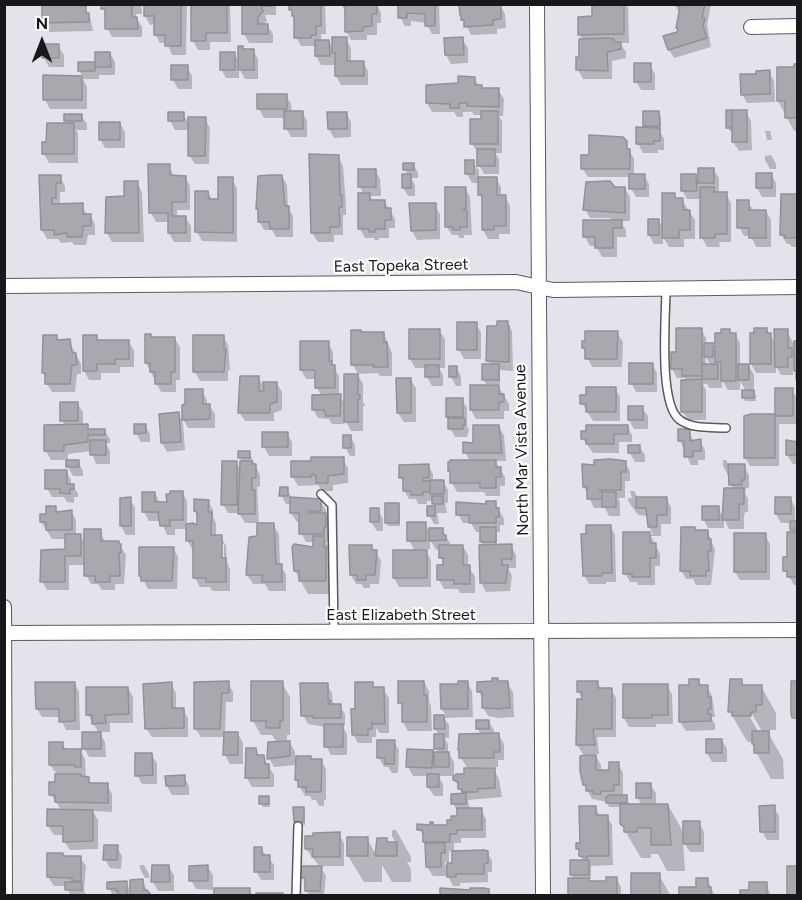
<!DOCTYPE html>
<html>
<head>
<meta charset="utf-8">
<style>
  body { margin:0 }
  #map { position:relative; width:802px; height:900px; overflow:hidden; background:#e3e3eb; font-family:Figtree,sans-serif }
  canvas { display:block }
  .frame { position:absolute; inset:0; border:6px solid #18181b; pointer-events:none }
  .north { position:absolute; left:12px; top:12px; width:60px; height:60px; -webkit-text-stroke:4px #fff; paint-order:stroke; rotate:0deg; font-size:16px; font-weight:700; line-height:24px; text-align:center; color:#18181b }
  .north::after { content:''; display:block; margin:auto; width:21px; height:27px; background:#18181b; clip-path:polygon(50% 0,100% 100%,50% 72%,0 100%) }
</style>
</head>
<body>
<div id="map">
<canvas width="802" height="900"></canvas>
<div class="frame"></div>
<div class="north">N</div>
</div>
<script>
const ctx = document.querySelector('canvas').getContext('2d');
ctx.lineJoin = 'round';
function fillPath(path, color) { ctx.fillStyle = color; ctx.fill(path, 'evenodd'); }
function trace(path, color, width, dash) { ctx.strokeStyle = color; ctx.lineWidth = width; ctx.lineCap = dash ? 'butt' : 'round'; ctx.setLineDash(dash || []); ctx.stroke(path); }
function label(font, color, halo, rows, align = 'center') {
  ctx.font = font + ' Figtree,sans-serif'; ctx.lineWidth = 4.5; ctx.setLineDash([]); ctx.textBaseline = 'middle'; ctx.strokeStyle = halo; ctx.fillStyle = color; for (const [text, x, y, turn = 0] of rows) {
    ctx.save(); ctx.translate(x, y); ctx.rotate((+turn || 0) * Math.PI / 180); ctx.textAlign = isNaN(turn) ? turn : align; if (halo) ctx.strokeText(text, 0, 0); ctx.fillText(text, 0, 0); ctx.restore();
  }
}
fillPath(new Path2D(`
  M44,4H81L90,17L93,31L49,32L44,23Z
  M102,4H141L142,14H136V18L142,27V37H112L107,28V16Z
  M145,4H187L186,55H172L167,43H160L155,34V24L150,25L145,16Z
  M192,4H230L231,42H210V50H198L193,41Z
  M243,4H276V15H265L267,21L263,25H267L273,34V43H249L244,34Z
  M293,4H325L326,34H321V41H329L334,50L346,39L351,48V62H363L368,71V85H341L336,76V65H321L316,56V46H301L296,37V20L291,10Z
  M341,4H377L381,13V23H377V35H367V40H351L346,31V13Z
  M400,4H439L440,34H432L426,23L411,21V26H405L400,17Z
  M462,4L500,5L505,14L506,28L497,29V34L471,35L461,14Z
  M594,4H628L629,43H620L626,52V58L612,61V79H583L578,70L583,40L580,35L594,18Z
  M674,4H711L707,25L711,47L674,58L669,50L678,33L677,28L680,14Z
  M462,39L468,48V63L451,64L446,55Z
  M58,46L64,55V67H49L44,58Z
  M244,50H253L258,59V79H245L239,68V78H226L221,69L234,53L240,64Z
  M110,53L115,62V75H99V79H83L87,87V109H50L45,100V77L83,78L79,70L97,63Z
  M650,65L655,74V90H641L636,81Z
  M798,66V131H794L778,101Z
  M187,67L192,76V89H178L173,80Z
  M769,72L774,81L775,102L747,103L742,94L758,75Z
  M474,79L483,90H498L504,99L503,116H499L502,121V153H495L499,159V174H484L479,165V178H496L501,187V197H505L510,206V234H499V239H488L483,230V201L480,195V183H472L467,174L473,162L479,171L478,153L472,144L483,120V115H474L472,112H463V117H457L454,112H432L427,103L459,84Z
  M286,95L291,104L292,112H302L307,121V137H291L286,128V118H264L259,109Z
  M746,112L751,121L752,150L739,151L733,142V131H730L728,127Z
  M346,113L351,122V137L334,138L329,129Z
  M659,113L661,117V130H659L664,139V150H658V153H643L638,144L646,129L644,126Z
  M183,114L189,124L205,119L210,128L209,164H195L189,155V130H175L170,121Z
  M81,115L87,124V130H76L78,133V163H49L44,154L47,143L67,124L66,121Z
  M120,123L125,132V148H105L100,139Z
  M765,131H770L772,140H767Z
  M625,142L634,159V175H644L649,184V197H636L631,188V177H588L582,168L589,156Z
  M771,155L776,164V169H770L765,160V156Z
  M338,157L343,166L346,205V215H343V235H334V242H318L312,233Z
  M413,164L418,173V178H411L415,185V196H408L403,187L408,176L405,169Z
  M169,165L174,177H185L190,186V210H177V217H185L191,226V242H174L169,233V222H156L151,213Z
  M700,169H713L719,178V194H726L731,203V242H719L720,247H707L702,238L701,199H687L682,190L696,176L700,183Z
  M375,170L380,179L381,196H369L373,201H384L395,219V228H389V238H379V240H375L374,238H365L360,229L364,195L360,187Z
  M771,174L776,183V197H762L757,188Z
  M282,176L287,185L288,208L293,216V237H276L272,230H264L259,221Z
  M40,177H60L65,186V192H60V206L82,205L87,215H90L95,224V235H88L86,245H74L72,242L61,243L58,239H47L42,230Z
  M232,179L237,188V242L202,241L197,232L208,192L212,200H219Z
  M137,183L142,192L144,242H112L107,233L125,198Z
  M465,188L470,197L472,235H464V238H459L458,235H452L446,226Z
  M615,188H625L630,197V221H620L626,230V237H617V257H602L596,246H590L585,237L612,221L610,218H590L585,209Z
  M674,195L677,200H682L695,220V239H684V247H669L663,237V244H654L649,235V220H658L664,230Z
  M782,195H798V247H792L790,244H787L781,235Z
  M748,202L754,211H766L771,220V247H756L751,236H744L739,227Z
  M435,205L440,214V239L417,240L412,231Z
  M507,322L512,331L513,371L500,370V384H486L484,380L491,366L488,360L499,327Z
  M476,324L481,332V359H464L459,350Z
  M701,329L706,338V344H712L716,353L723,334L729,330L732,334H735L740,343V366H749L754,375V389H752L756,395V401H745L743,397L746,391L740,381V390H728L722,380V388H709L707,384H703L706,390V420H688L682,411L686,381L685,378H677L672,369L677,354ZM706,357L711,366H706Z
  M766,329L776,344L787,331L793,343H798L797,374L793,366V375H781L776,366V373H756L751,364Z
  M439,330L445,339V368H439L443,375V386H432L427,377V368H415L410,359Z
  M617,333L623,342L622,367H592L583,348Z
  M362,334H384L392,353V376H380L378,373L358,374L353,365Z
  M96,336L99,341H128L134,350V367H120V373H101V380H89L84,371Z
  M223,336L228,345L230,370H228V381H200L195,372Z
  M56,337L58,341H69L81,364V374H77L75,392H52L47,384L44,373Z
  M151,338H174L180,347V380H176V392H161L146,363Z
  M328,343L333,352V366L339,376V396L346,405L358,375L363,384V402L365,405L363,407V431H351L345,420L344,424H332L329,419L318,418L313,409L322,396L317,388V379H306L301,370Z
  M652,364L657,373V392H636L631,383Z
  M456,367L461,376V386H456L451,377Z
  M258,377L265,389L277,384L282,392V410L274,413V421H245L239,412Z
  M410,379L416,388V422H404L398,413Z
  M499,387L509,404V411H504V419H476L471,410Z
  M615,388L620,397V421H593L582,403Z
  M792,390L797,398V424H779V466H750L745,457V417L777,416Z
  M202,391L207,400V405H209L215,414V428H188L183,419Z
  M448,399H462L467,408V426L469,430L467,437H455L450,428Z
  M77,403L83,412V426H87L90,430H104L110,439V443H106L110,451V464H96L91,451L68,454V462H78L83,471V476H73L68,467V460H51L46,451L65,426L62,420Z
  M629,408H642L648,416V429H634L629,420Z
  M178,414L183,423L185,450L167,452L162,443Z
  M145,426L150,434V442H141L136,433Z
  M498,426L504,435L506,461H495L505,477V486H500V496H486L484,492H457L452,483L470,461L465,452Z
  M627,426L632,435V442H619V453H593L583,439L588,432Z
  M689,431L694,442L700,441L705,450V460H698V465H691L680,441Z
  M287,433L292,442V456H269L264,447Z
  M350,436L355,445V456H350L345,447Z
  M798,443V464H793L787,455Z
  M639,446L645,455V462H635L630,453Z
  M240,452H249L260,475V487H257L259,525H273L279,534L280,565L286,574V591H269L265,584H253L247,575L258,538V523H245L239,513H228L223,504L236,462L242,472Z
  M343,459L348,468V483L333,485V491H322L318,485L298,486L293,477L313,462Z
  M723,460H726L729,466H744L749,475V488H746L745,493L748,499V512H745L744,516V529H729L724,519V528H708L703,519L718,508L724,518L734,490L731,484L730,475H728L723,466Z
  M625,462L630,471V481H625V498H618L620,502V516H609L605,508H594L584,487L595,466Z
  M428,465L433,474V482L443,481L448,490V503H445L447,513H437L439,524H434L429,515L428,507H435L433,501H427V504H418L416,499H409L404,490V483L401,477Z
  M66,471L71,480V485H73L78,494V497H74V503L67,502L64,497H52L47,488Z
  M287,489L292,498L320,501L326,510V515L331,523V535H328V542H326L331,552L333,594H308L295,571L314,548V542H306L301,533V522H297L291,513V504H286L281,495Z
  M630,491H634L638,498H666L671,507V524H661V536H651L660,554V566H655V585H638L637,582H630L625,573V534H653L649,527L648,516L638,515L628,501V498H632Z
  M182,492L187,501V526L198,527V517L195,511L208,501L213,510V517L216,523V537H221L226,546L227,562L230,569V591H212L210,587H200L195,578V549H192L187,540L188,529H175V535H167L161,521H149L144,512V493H155L160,503H168ZM221,544H224V566H221Z
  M790,498L795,507V523H798V585H794L785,570L794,534L791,523H781L776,514Z
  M130,499L135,508V535H126L121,526Z
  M495,502L504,519V525H500V532H497V546H511L516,555V568H508L512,576L510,591L486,592L481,583L484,547L481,542V532H476L471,523H463L458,514Z
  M398,505L400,509V526H388L386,522Z
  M55,508L59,513L71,511L76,520V535H80L86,545L100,531L105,542H118L126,555L124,584H115V590H102L98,584H91L86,575V565H69V590H47L42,581L66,550V539H52L41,522Z
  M378,510L383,519V531H377L371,522Z
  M425,524L431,535L442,529L451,545L463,546L468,555V567L475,576V593H460L458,589H444L439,580L445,564L441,558V549L436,550L430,539V549H425L431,560V587H399L394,578L415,551L409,540Z
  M610,526L615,535L616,582H606V584H589L584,575L588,535Z
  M696,532H708L715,550L711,585H696L693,579H686L681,570Z
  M765,535L770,544V580H740L735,572Z
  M351,546H371L376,552L381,561L379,584H370V588H364L361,584H356L351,575Z
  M173,548L178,557L177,589H148L141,575Z
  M497,680L499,683H507L513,692L514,717L498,718L488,716L483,707V699L479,692Z
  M698,681L702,687H707L712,696L715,717H711L715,724V730L686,731L680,722L690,687Z
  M731,681H741L744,686H761L776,713V730H770V736L783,759L784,779H771L756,752L753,742H748L745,738L730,712ZM749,709L763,733H759L746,710Z
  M424,682L429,691V701L431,706L432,731H408L403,722V709L400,703Z
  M467,682L472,691L473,717L444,718L449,725V738H444L448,744V752L454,762V776H438L443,784V796H434L428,787V776H413L408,767L432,751L433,753H438L436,748L439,735L435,729V716H446L442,709V686H459Z
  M597,682L601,689H611L616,698V737H597L599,754H583L577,745L583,701L578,691Z
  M74,683L79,692L80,730H66L60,717H42L37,709Z
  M228,683L233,692V702H226L225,734H238L243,743V764H230L225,755V737H201L195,728Z
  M282,683L290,697V735H287V743H290L295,752V758H310L311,760H321L326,769V800H324V806H319L316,800H312L310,796H305L296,780L297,765L274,767L269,758L277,743L272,735H261L253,721Z
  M372,683L375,689H383L389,698V733H380L376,728V737H372V743H358L353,734L357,711Z
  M171,684L176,693V709H183L188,718V737H152L146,728Z
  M327,685L332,693L333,706H340L345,714V726H342L347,734V755H331L326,746L325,727L308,724L303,715Z
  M624,685H667L672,694L673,724H656V727H629L624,718Z
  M128,688L133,697V723H110V732H99L105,742L106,757H89L84,748L99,733L88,715Z
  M488,721L494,730V735H499L504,744V760H498V767H476V770H494L499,779L502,797L468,800L470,810H481L486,819V838H461V843H454V852H487L492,861V872H488V882L460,883V886H453L448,876H433L427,867L425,838L419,829L433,826H448L458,817V813L453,803L463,795L455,780L465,775L468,769L461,758L481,735L478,729ZM449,851H454V865H445V862H449Z
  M707,740H722L727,749V762H712L707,753Z
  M394,742L399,750L398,773H392L388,767H384L379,758Z
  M62,743L66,750H80L85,759L86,778H88L92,785H107L112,794V812L93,811L98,820V849L70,850L64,841V835H54L48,826L62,811L51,795L57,784V774L50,765Z
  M255,749L260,757H263L274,775V787H252L247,778Z
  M151,754L157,763V784H142L137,775Z
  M596,756L601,765V772H610L618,764L623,773V796H627L629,805H642L637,797L650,784L656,793V805H668L685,835L699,823L704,832V852H690L683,841L685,871H667L658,854H651V858H641L621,824V807H609L607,802L592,799L584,784Z
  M167,777H184L189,786V795H172L167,786Z
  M268,797L270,807H263L261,804Z
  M595,807L600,816H607L612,825L613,865L591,866V879H588L590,883H607L616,878L621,887V896H569L574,880L572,875V861H583L578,844H582Z
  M774,807L779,816V840H767L762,831Z
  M303,808L305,812V825H298L295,821Z
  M392,830H396L411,857V862H407L411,869V882H392L382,865V882H364L348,856L367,839L377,856L378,839H386L389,843H396L392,836Z
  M339,834L344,843V866H320L326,876L324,896H309L303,877L320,867L306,849Z
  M117,847L122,856L121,869L110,868L105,859Z
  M261,849L274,865V880H261L256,871Z
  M64,858H80L86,866L84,889L86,896H70L67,886H54L48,877Z
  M140,865H144L149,874V878H145L140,869Z
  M207,866L213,875V889H249L252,896H215L216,890L196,889L191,880Z
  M169,867L174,875V891H158L153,882Z
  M659,875L671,896H632Z
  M707,879L715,896H681L697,888Z
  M143,881L149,896H113L109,888L126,883L131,892Z
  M766,883L771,896H741L750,892Z`), '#0003');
const building = new Path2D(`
  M42,4H81V6H86V13H89V22L42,23Z
  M101,4H138L132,5V17H137L138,29H105V9H101Z
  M144,4H183L181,7V46H165V35H154V16H144Z
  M191,4H227V33H206V41H191Z
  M242,4H272V6H261L263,11L258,17V24H268V34H242Z
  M321,4V26H316V35H311V38H294V16H292V10H289V5Z
  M345,4H377V14H372V26L363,27V31L345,32Z
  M398,4H435V26H425V14L407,13V18H398Z
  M501,4V19L493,20V25L464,27V20H461V15H460L459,5Z
  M592,4H624V34L578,35V17L592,16Z
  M674,4H705L702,18H705L703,26L707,38L668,50L663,36L677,32L678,29L676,28L680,7Z
  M332,37H347V61H364V76H335V53H332Z
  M463,37L464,55H445L444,38Z
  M607,38L614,39V42H621V49L607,52L608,71L576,70V57H579V39Z
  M315,40H329L330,56H315Z
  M42,44H59V58H42Z
  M238,46H243V49H254V70H238Z
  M95,52H110L111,67H95Z
  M220,52H235V70H220Z
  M78,62H95V71H78Z
  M634,63H651V82H634Z
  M794,64H798V118H785V101H777V67H794Z
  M171,65H188V80H171Z
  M770,70V94L741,95L740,74H756V71Z
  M43,75L82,76V100H43Z
  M458,76L475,77V85H482V88H499V107L467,106V103H459V108H450V104L426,103V85L458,83Z
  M257,94H287V109H257Z
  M726,110H732V128H726Z
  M732,110H747V142H732Z
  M284,111H303V129H284Z
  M481,111H498V144H470V119H481Z
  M643,111H659L660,126H643Z
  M168,112H184V121H168Z
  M327,112H347V129H328Z
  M64,114H82V121H64Z
  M188,117H206L205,156H188Z
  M99,122H120V140H99Z
  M47,123H74V154H42V142H46Z
  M636,127L660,128V141H654V144H636Z
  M589,135L623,137L627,141V149H630V169H581V155H588L589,153Z
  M477,149H495V166H477Z
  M309,154L339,155L340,195H342V207H339L340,225L339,227H330V233H311Z
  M465,160H474V174H465Z
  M403,163H414V170H403Z
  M148,164H170V175L186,176V202H172V216H186V233H168V213H149Z
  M698,168H714V183H698Z
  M358,169H376V187H358Z
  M756,173H772V188H756Z
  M402,174H411V188H402Z
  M629,174H645V189H629Z
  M681,174H696L697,191H681Z
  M39,175H61V183H56V198H52V204L83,203V214H91V226H83L82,237H67V233L54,235V230H41Z
  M269,175H282L285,206H289V229H270L269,222H258V209H256L258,176Z
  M218,177H233V233L195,232V191H208L209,199H218Z
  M478,177H497V195H506V226H494V230H482V195H478Z
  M124,181H138L139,233H105L106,197L124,196Z
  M607,181H610L615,187H625V213L583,210L586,182Z
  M445,187H466V208L463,210H467V227H460V230H453V227H445Z
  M700,187H714V192H727V234H715V238H700Z
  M358,193H370V200H385V208H391V220H385V229H375V232H369V229H358Z
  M662,193H675V198H683V210H690V230H679V238H662Z
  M781,194H798V238H785V235H780Z
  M737,200H749V210H766V238H749V228H737Z
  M409,203H436V230L411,231Z
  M648,219H659V235H648Z
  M583,220H622V228H613V248H595V237H583Z
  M497,321H508V326H509V362L486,361L487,326H497Z
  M457,322H477V350H457Z
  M676,328H702V376H682V369H671V352H676Z
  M754,328H767V333H771V364H750V333H754Z
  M409,329H440V359H409Z
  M721,329H730V333H736V381H721V362H715V346H713V357H704V343H715V333H721Z
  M774,329H788V348H792V357H788V367H775Z
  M351,330H361V332H384V342H387L388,367H373V365H351Z
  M585,331H618L617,359H585V348H582V341H585Z
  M145,334H151V337H175V372H171V384H155V372H150V363H145Z
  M43,335H57V340L70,339L72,353H76L77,365H72L70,384H45V373H42Z
  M83,335H97V340H129V359H115V364H97V371H83Z
  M193,335H224V349H226L224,372H193Z
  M300,341H329V361H332V365H335V388H315V370H300Z
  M794,341H798V379H796V371H794Z
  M629,363H653V384H629Z
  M482,364H499V380H482Z
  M702,364H718V379H702Z
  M738,364H749V380H738Z
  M425,365H439V377H425Z
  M449,366H457V377H449Z
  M344,374H358V395H360V399H358V422H344Z
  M240,376H259V391H264L263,382H277V402L270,404V413H238Z
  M396,378H411V413H397Z
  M702,379V412H681V380Z
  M470,385H499V394H504V402H499V410H470Z
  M586,387H616V412H586V404H580V395H586Z
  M775,388H793V416H775Z
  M185,389H203V404H210V419L182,420V405L185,404Z
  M742,390H754V398H742Z
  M341,394L340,416H326L324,410H312V395Z
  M446,398H463V417H446Z
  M60,402H78V421H60Z
  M628,406H643V420H628Z
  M179,412L181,442L161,443L159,414Z
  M751,414H775V458H744V416Z
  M448,418H463L465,419V425H463V429H448Z
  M88,424V429H105V435H88V442L64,445V451H44V425Z
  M134,424H146V433L134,434Z
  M473,425H499L502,453H463V442L473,443Z
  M586,425H628V434H614V444H586V439H581V431H586Z
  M678,429H690V441L701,439V451H693V457H684V441H678Z
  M262,432H288V447H262Z
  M343,435H351V448H343Z
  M90,440H106V455H90Z
  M786,440L798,442V455H786Z
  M628,445H640V453H628Z
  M238,451H250V458H238Z
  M311,457H344V474L328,476V483H316V476L312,474L311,477H291V461H311Z
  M610,459L626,461V472H621V490H599L602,491V499H587V487H583L582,464L594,465V460Z
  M66,460H79V467H66Z
  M450,460H496V467H501V477H496V488H480V483H450V471H448V462H450Z
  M222,461H237V505H221Z
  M240,461H252V464H256V478H252V490H255V514H238Z
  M429,464V478H423V481H430V492H423V495H411V491H403V478H399V465Z
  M728,464H745V480H742V485H729Z
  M45,470H67V484H74V489H70V494L60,493V489H45Z
  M430,480H444V494H430Z
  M280,487H288V496H279Z
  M724,488H744V504H740L739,506V520H722Z
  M170,491H183V520H170V526H160L158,512H142V492H155V502H167L166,494H170Z
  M602,492H616V507H602Z
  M432,496H443V504H432Z
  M131,497V526H120V498Z
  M290,497L321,499V511H308V513H326V527H324V534H299V513H290Z
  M636,497H667V515H657V527H648L646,508H636Z
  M775,497H791V514H775Z
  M194,499L209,500L208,512H212L211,535H222V558H226V582H206V578H193V541H186V524L193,523L197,525V512L194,511Z
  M486,501H496V508H499V517H496V523H469V515H456V502L486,504Z
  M385,503H399V523H385Z
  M46,506H56V512L72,510V530H46V522H40V514H46Z
  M427,506H435V516H427Z
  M702,506H719V520H702Z
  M370,508H379V522H370Z
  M790,521H798V530H790Z
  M407,522H426V541H407Z
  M257,523H274L276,564H282V582H262V575H246L249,537L257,536Z
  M586,525H611L612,573H602V576H583L581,534H586Z
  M480,527H496V542H480Z
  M681,527H695V530H708V539H711V551H708L709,571H706V576H690V571H680Z
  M429,528H443V535H446V540L429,541Z
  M84,529H101V541H119V544H121V553H119L120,576H110V582H95V576H84Z
  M623,532H650V543H656V558H650V577H632V574H623Z
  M787,532H798V577H787V571H783V557H787Z
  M734,533H766V572H734Z
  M65,534H81V556H65V582H40L41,550L65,549Z
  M313,536H324V547H326V581H299V571H294L292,547L294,544L313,547Z
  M512,544V559H502V565H508L506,583H480L479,545Z
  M349,545H372V550H377L375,575H366V580H357V575H350Z
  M439,545H463V565H470V584H454V580H437V565H443V558H439Z
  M139,547H174L172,581H141V576H139Z
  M393,550H427V578H393Z
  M492,678H498V681H508L510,708H502V709L482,708V692H477V682L492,681Z
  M689,679H699V685H708V697H711V709H708V714H711V721L679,722V685H689Z
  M730,679H742V685H762V705H756V712H751V716H732V712H728Z
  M229,681V693H222L220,729H194V682Z
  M251,681H283V721H280V728H266V721H251Z
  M398,681H424V695H427V722H402V703H398Z
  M458,681H468V709H441L440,684H458Z
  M577,681H598V688H612V729H593L595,745H576L577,699H582V692H577Z
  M791,681H798V718H792L791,713Z
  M35,682H75V721L59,722V709H36Z
  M172,682V708H184V728L145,729L143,684Z
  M355,682H373V687H384L385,724H374L372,722V729H368V735H352L351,709H355Z
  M300,683H328V699L331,701L328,704H341V718H313V716H301Z
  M623,684H668V715H652V718H623Z
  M86,687H128L129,714L105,715L106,723L92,724V715H86Z
  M434,715H444L445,729H434Z
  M476,720H489V729H476Z
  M324,724H343V747H324Z
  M752,731H769V753H754V744H752Z
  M82,732H101V749H82Z
  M224,732H238V755H223Z
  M499,733L500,752H494V758H459V750H458L459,734Z
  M434,734H444V749H434Z
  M706,739H722V753H706Z
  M377,740H395L394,764H385V758H377Z
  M290,741V756L267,759L268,742Z
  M49,742H63V749H81V767H75V765H49Z
  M246,748H256L257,755H264L265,764H269V778H245Z
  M407,749L433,750L432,768L406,767Z
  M434,752H449V767H434Z
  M135,753H152L153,775L135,776Z
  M585,755H596V770H609V762H619V785H614V791H601V794H593V791H586V785H583L580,771V756Z
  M296,756H311V759H322L321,792H306V787H298V780H295Z
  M464,768H495V788L478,789V792H462V789H458V782L453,780V777L456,774H464Z
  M55,774H81V776L89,777V783H108V803L55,802V795H49V782H55Z
  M427,774H439V787H427Z
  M185,775V786H166L165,776Z
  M636,783H651V798H636Z
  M466,793V804H451V794Z
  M608,795H627V803H606V797H608Z
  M259,796H269V804H259Z
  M620,804H668L671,845H651V828H637V832H624V827L620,824Z
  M775,805V832H760L759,806Z
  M579,806H596V815H608L609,856H587V858L579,856V849H576V843H580Z
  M293,807H304V822H294Z
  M457,808H482V830H457V834H450V842H423V833L422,830H417V824L430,825V822H433V825H447V820H451V816H457Z
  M47,809L93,810V841L63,842V826H47Z
  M683,821H700V844H683Z
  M340,832V857H312L313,849H305V836H313V833Z
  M347,837H368V856H347Z
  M377,838H387V842H397V856H375Z
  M425,843H445V853H441V867H426Z
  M104,845H118L117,860H103Z
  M254,847H262V855H270V872H254Z
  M484,850L488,851V863L484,864V874H456V877H447V863H452V851Z
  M47,853H63V856H81V881H72V878L47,877Z
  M570,860H589V875H570Z
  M152,865H169L170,882H151Z
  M208,865V881H189V866Z
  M301,866H322L320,891H305V878H301Z
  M787,866H798V896H787Z
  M631,873H660V896H631Z
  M606,877H617V896H568V878H589V881H606Z
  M696,878H708V887H711V896H679V887H696Z
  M143,879L144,890H147L152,896H130V880Z
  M127,881V896H118V891H116V889H107V882Z
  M65,882H82V890H65Z
  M749,882H767V896H740V890H749Z
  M214,888H250V896H214Z
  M440,888L470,890V888H484L489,889V896H440Z
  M256,893H283V896H256Z`);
fillPath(building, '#a8a8af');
trace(building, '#929198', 1.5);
const lane = new Path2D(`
  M666,288C666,315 658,405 680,420C692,429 711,427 726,428
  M321,494L332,505L334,632
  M296,896L298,826`);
const street = new Path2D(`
  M537,4L543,896
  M751,27L798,26
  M4,286L516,282L553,290L798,287
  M4,607L5,896
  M4,633L798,630`);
trace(lane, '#5a5a60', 10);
trace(street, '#5a5a60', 16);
trace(lane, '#fff', 7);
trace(street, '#fff', 14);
label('16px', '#18181b', '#fff', [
  ["East Topeka Street",401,266,-1],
  ["North Mar Vista Avenue",522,450,-91],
  ["East Elizabeth Street",401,615]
]);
</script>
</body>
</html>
